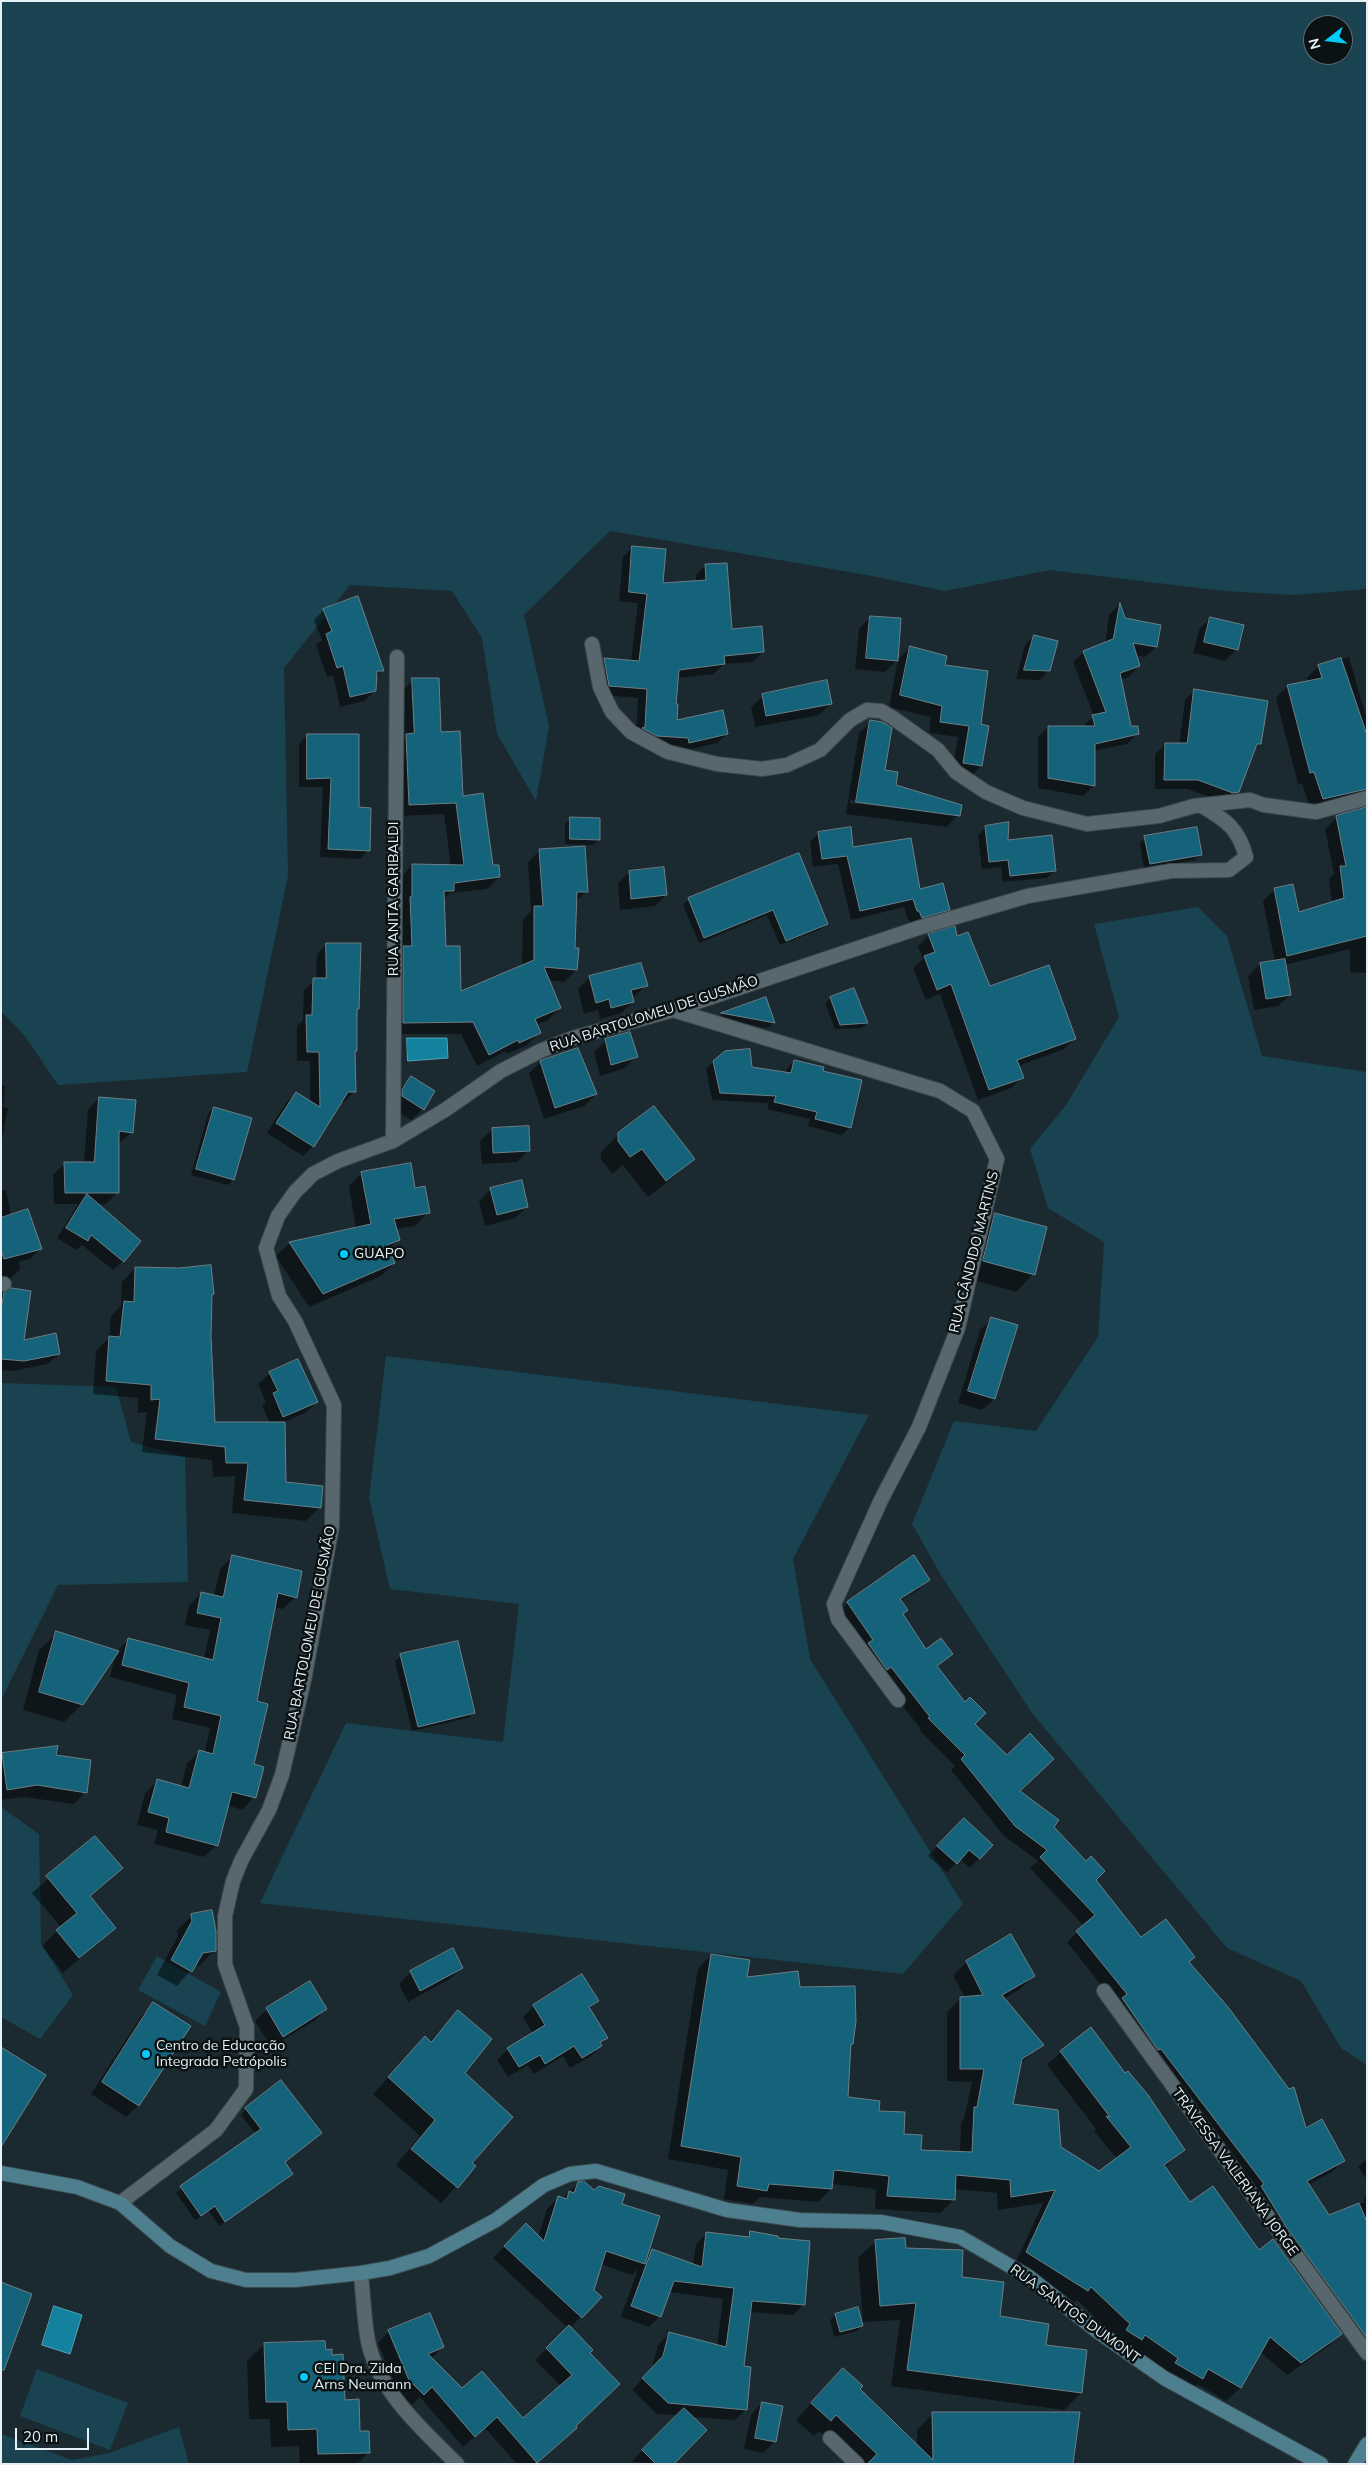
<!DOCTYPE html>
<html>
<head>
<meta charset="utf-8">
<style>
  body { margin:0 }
  #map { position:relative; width:1368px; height:2465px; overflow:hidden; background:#1b2a30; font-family:Mulish,sans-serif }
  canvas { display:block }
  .frame { position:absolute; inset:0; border:2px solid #e7f0f4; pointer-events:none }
  .north { position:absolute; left:1303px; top:15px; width:50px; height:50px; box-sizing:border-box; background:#0b1214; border:1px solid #636b6e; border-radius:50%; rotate:254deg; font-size:14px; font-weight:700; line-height:20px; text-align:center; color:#e7f0f4 }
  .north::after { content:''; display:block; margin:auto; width:18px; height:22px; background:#03cbf9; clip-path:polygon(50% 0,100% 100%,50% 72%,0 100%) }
  .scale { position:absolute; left:15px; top:2428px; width:74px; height:22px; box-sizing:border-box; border:2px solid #e7f0f4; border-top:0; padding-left:6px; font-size:15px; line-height:18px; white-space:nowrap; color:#e7f0f4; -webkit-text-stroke:4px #0b1214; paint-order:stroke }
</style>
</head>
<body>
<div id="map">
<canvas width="1368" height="2465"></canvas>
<div class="frame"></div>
<div class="north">N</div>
<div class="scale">20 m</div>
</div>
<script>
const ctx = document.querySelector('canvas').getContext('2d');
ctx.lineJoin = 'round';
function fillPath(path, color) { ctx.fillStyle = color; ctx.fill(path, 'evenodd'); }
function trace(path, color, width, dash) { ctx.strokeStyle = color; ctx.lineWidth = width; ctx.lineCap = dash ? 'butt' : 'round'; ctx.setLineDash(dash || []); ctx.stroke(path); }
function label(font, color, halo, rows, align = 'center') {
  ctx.font = font + ' Mulish,sans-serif'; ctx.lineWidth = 5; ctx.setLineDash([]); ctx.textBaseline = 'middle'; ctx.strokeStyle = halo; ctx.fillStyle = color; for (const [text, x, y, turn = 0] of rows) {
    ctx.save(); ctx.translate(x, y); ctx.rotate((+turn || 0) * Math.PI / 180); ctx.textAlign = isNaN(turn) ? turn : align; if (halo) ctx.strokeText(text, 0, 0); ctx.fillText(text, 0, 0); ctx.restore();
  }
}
fillPath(new Path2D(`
  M1,1H1367V589L1294,595L1224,591L1050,570L945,591L867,575L610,531L524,615L549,726L536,801L497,734L482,638L452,591L350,585L284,668L288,876L247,1072L58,1085L25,1036L1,1011ZM1313,25H1343V55H1313Z
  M1198,907L1227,936L1262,1056L1367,1072V2065L1341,2048L1301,1981L1227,1948L1032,1713L941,1575L912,1524L954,1421L1036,1431L1098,1337L1104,1242L1048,1208L1030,1149L1066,1105L1119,1017L1094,924Z
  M386,1356L869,1415L793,1559L810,1659L963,1904L903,1974L260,1903L346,1723L503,1742L519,1604L390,1589L369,1498Z
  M1,1383L116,1387L131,1442L185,1457L188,1582L58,1585L1,1700Z
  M1,1807L39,1834L41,1943L73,1995L40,2039L1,2017Z
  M157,1956L221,1992L205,2026L138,1990Z
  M37,2369L128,2403L110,2450L20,2416Z
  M179,2427L189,2464H1V2434L72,2460L109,2453Z`), '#194350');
const water = new Path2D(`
  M407,1038H447L448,1058L408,1061Z
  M54,2306L82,2315L70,2354L42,2345Z`);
fillPath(water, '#14829f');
trace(water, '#53a3b8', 1);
fillPath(new Path2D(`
  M633,547L662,584L696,582V575L706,565L731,630L763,652L753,662L723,664L714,674L677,678L674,705L676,722L727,734L717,743L679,752L647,746L636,735L638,698L600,695L594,669L604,660L631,662L638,603L619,601L623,557Z
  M1119,605L1124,619L1156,647L1145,657L1135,655L1139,666L1129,677L1120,680L1130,727L1138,733L1127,744L1093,751L1094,785L1083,796L1038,788V737L1048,727H1082L1094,716L1073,662L1084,652L1105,644L1109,615Z
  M324,610L382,670L375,678V691L364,701L340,707L333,675L327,677L316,645L322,640L314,620Z
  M870,617L897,660L885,672L855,669L859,629Z
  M1210,618L1237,649L1225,661L1193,653L1199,630Z
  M1034,636L1049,670L1040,680L1016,679L1025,645Z
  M910,648L943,667L980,726L981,766L970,777L952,774L958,737L929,733L931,717L889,707L898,659Z
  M1349,657L1367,720V973L1350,972V949L1284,965L1290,995L1278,1006L1254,1010L1248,976L1260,964L1275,962L1263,901L1275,889L1298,914L1332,903L1329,879L1334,874L1325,829L1337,817L1365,809L1361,803L1311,811L1302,783L1298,784L1276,698L1287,686L1308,682L1307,678L1318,666Z
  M413,680L439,733L462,797L499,877L487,889L450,893L443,900L445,947L460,993L522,966L523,919L531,911L528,862L540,850L587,891L575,902L576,970L564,982L548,980L560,1008L548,1020L536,1025L539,1033L527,1045L507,1054L506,1051L477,1066L461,1034H391L401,877L412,865L451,866L444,814L398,816L401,692Z
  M1195,690L1260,744L1253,751L1238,792L1228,802H1223L1188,789H1155V754L1165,745H1179L1185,700Z
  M763,696L831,703L819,715L755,727L751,707Z
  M871,722L883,771L895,786L958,815L947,827L846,814L859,733ZM850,800L933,811L939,813L850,803Z
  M307,735L358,808L369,850L360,859L320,857L323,787H299V744Z
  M571,819L599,840L593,845L565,844V824Z
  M986,827L1054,871L1047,878L1003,882L1001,867L982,869L978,835Z
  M819,833L852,849L949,909L939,918L912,926L909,919L908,920L904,907L851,920L838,864L813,867L810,842Z
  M1145,838L1200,854L1195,860L1144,869L1140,843Z
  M799,855L826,923L821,929L780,945L767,915L699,943L683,905L689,899Z
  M629,872L666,895L655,906L620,910L618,883Z
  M929,935L956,938L989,987L1075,1038L1064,1049L1018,1066L1022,1077L1011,1088L978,1100L940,994L926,1000L913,968L923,959L918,946Z
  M327,944L358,1009L355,1012L354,1092L344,1102H341L313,1146L303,1156L267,1133L286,1103L296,1093L310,1102V1061H297V1026L303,1020L304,990L316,980L317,954Z
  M590,977L646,986L632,998L633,1002L621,1013L600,1019L598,1010L584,1014L578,989Z
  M765,998L773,1023L768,1028L718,1019L722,1014Z
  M831,998L867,1023L862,1028L835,1029L825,1003Z
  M606,1040L636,1056L625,1068L600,1076L594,1052Z
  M794,1061L821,1072L850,1127L842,1135L808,1126L810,1119L767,1109L769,1103L712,1100L706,1069L713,1062L786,1073L787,1069Z
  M541,1062L596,1094L584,1106L544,1119L529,1073Z
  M411,1077L423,1109L411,1120L391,1108L400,1089Z
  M1,1085L5,1086L3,1107L8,1108L1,1144Z
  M99,1098L132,1132L118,1144V1192L106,1204H96L123,1261L113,1270L82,1245L77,1250L57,1238L78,1204H54L53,1175L65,1163H84L88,1110Z
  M214,1108L250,1119L233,1180L228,1185L191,1175L208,1114Z
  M528,1128L529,1150L517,1162L482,1164L480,1141L492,1130Z
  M619,1134L693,1159L675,1176L648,1197L623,1165L612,1174L601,1159V1152Z
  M362,1173L414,1189L428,1212L415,1226L395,1229L398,1239L388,1250L394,1263L381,1276L309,1307L276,1256L290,1243L356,1229L349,1186Z
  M491,1189L527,1207L515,1218L485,1226L479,1201Z
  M6,1190L11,1216L41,1248L30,1259L19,1262L20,1269L9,1280L1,1282V1191Z
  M996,1215L1033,1274L1016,1292L966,1278L978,1232Z
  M135,1268L211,1296L213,1423H270L262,1406L266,1402L258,1384L270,1373L317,1402L305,1413L284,1422L285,1483L319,1508L306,1521L232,1513L235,1476L213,1477L212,1460L142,1452L147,1412L138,1413V1398L93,1394L96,1351L109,1338L111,1316L121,1306L122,1282Z
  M4,1294L22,1341L59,1354L48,1364L13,1371L1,1370V1297Z
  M991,1319L1016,1326L994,1399L982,1410L958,1403L980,1330Z
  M232,1557L296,1597L283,1609L274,1607L255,1702L252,1765L254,1797L242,1810L227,1805L217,1845L204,1857L154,1844L158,1830L137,1825L145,1793L157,1781L181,1787L187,1763L200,1751L205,1752L210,1728L172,1719L177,1695L110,1677L116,1653L82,1704L64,1722L23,1710L39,1650L57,1633L117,1651L129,1639L204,1659L210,1630L185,1625L189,1606L201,1593L214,1596L220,1569Z
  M914,1557L929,1579L918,1590L900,1601L902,1615L926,1651L951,1654L936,1667L1019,1792L1052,1827L1141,1939L1188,1962L1306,2129L1343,2161L1332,2172L1308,2185L1328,2216L1365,2202L1364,2199L1367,2196V2331L1352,2343L1117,2005L1067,1942L1084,1926L1030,1868L1038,1861L1004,1836L951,1770L955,1766L919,1730L920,1728L880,1677L837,1613L848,1603Z
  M401,1656L474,1712L468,1718L412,1731L395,1661Z
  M3,1754L85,1792L74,1804L24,1797L1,1800Z
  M954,1829L991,1845L970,1868L960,1859L947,1872L928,1856Z
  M95,1837L121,1868L90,1897L115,1928L63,1973L42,1946L61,1927L32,1893Z
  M192,1916L215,1950L200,1965L194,1966L177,1986L157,1975L178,1936L177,1930Z
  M711,1955L746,1978L799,1988L852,2043L849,2046L846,2098L877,2112L920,2152L960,2153L961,2122L964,2119L972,2082L947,2081V2012L961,1998H965L953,1975L967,1962L1033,1976L1020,1989L1004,1999L1042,2045L1020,2064L1011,2105L1059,2148L1099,2172L1117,2159L1094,2131L1096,2129L1047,2065L1061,2052L1184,2150L1164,2168L1190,2204L1259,2252L1341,2334L1327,2347L1287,2375L1260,2352L1240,2388L1226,2401L1197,2384L1189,2391L1117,2338L1077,2300L1073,2304L1014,2266L1043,2203L998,2210L997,2193L954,2189V2200L940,2213L875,2209L876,2189L832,2184L831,2189L818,2202L760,2197L753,2204L724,2199L728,2170L668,2159L698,1968Z
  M462,1967L450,1979L408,2002L399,1984L411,1972Z
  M582,1976L598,2001L589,2009L606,2037L600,2044L601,2046L590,2057L570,2068L563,2056L534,2074L528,2065L508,2077L497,2060L508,2049L533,2034L523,2017L534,2006Z
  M153,2004L189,2027L138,2106L126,2117L91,2094L142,2015Z
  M267,2009H326L314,2021L271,2047L255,2021Z
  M458,2011L470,2163L474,2167L441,2203L396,2165L420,2136L373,2094L409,2054L429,2042Z
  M246,2109L321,2133L284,2163L292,2174L286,2180L219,2226L209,2211L195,2220L176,2193L256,2134L241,2115Z
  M1367,2159V2180L1358,2167Z
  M578,2183L621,2205L646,2256L652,2250L693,2265L696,2244L707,2233L746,2238L751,2233L804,2304L793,2315L749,2312L742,2367L746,2409L735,2420L691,2417L672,2464L631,2462L678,2415L657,2414L632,2390L652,2369L658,2345L669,2334L717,2346L723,2299L669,2292L660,2316L649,2327L621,2317L638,2269L632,2275L600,2264L593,2290L600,2297L570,2328L589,2353L574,2426L564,2439L536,2464H517L485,2428L463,2447L420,2397L412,2405L398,2391L378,2343L389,2331L442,2347L431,2359L462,2390L523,2419L561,2386L535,2360L568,2328L493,2258L526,2225L538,2237L547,2209L559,2198L563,2199Z
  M875,2242L905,2250L960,2278L998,2318L1045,2346L1081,2393L1064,2410L891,2386L900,2320L863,2322L858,2258Z
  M835,2315L862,2326L857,2331L834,2337L830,2320Z
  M264,2344L325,2351L344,2401L369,2452L357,2464H300L299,2446L271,2447L270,2419H249L247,2361Z
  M843,2369L858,2389L917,2446V2430L933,2414L1072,2464H855L819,2431L814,2436L796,2420Z
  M762,2403L775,2441L763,2453L744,2449L751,2415Z`), '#0007');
const building = new Path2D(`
  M632,546L666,549L663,583L706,580L705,564L727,563L732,629L762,626L764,652L724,656L725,664L679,670L676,704H678L677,720L723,710L728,734L689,743L688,738L657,736L642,728L645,727L647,689L609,686L604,658L639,661L647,594L629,592Z
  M358,596L384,671H377L376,691L350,697L343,666L337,668L326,634L332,631L323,609Z
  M1120,603L1125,618L1161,625L1157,647L1133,643L1140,666L1120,673L1131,726H1138L1139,734L1095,744V786L1048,778V726H1095L1092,715L1106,712L1083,651L1113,639Z
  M870,616L901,618L898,661L866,658Z
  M1210,617L1244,625L1238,650L1204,642Z
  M1034,635L1058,641L1050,671L1024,670Z
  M910,646L947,656L945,665L988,671L981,724L989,726L982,766L963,763L969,726L940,722L942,706L900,695Z
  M1341,658L1367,735V789L1323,799L1314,772L1310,773L1287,685L1322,678L1318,665Z
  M412,678H439L441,732L460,731L463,796L483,793L493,865H499L500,877L454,883V891H444L446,946H460L461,991L534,960V906H543L539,849L585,846L588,892H577L575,948H579L577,970L544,967L561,1008L535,1019L541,1033L519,1043L518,1040L489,1055L473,1022L403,1023V946H412L410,897L412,896V864L464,865L456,803L409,805L406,734L414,733Z
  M827,680L832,704L766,716L762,694Z
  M1194,689L1268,701L1261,744H1257L1239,792L1233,793L1198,780H1164L1165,743H1187Z
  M870,720L882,722L892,728L885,770L898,772L896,785L962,805L960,816L856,802Z
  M307,734H359V807L371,808L370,851L328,849L331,778L307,779Z
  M1367,807V936L1287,956L1274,888L1293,884L1299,912L1344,898L1340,866H1346L1336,816Z
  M570,817L600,818V840L570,839Z
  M1009,822L1008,840L1052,835L1056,871L1010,876L1008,860L989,862L985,826Z
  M851,827L853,847L911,838L920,889L943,883L950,910L922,918L919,911H917L913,899L860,911L847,856L822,859L818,832Z
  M1197,827L1202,855L1150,864L1144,836Z
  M799,853L828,924L786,941L773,910L704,938L688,898Z
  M664,867L667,895L631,899L629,871Z
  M955,926L957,936L968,932L990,986L1049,965L1076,1039L1017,1060L1024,1078L989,1090L951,984L937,990L924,956L935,952L928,934Z
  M326,943H361L359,1009H357V1051H355L356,1092H348L314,1147L276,1123L296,1092L320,1107L319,1052H307L306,1015H312L313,978H326Z
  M1285,959L1291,995L1266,999L1260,963Z
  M641,963L648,986L631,990L634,1002L611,1008L609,999L596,1003L589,976Z
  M854,988L868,1023L840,1025L830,997Z
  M766,997L775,1023L721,1013Z
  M630,1032L638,1057L611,1065L605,1039Z
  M578,1048L597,1094L555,1108L540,1061Z
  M750,1049L752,1067L791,1073L794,1060L824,1067L823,1071L862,1080L851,1128L815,1119L817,1112L774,1102L776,1096L720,1093L713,1061L725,1051Z
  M411,1076L435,1091L424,1110L402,1096V1090Z
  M99,1097L136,1100L133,1133L119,1131V1193H65L64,1162H94Z
  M654,1106L695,1159L666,1181L642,1149L630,1157L618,1141V1133Z
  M214,1107L252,1118L234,1180L196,1169Z
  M529,1126L530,1151L493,1153L492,1128Z
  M411,1163L415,1188L425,1186L430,1213L394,1219L400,1240L387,1245L395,1263L323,1294L289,1242L371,1224L361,1172Z
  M522,1180L528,1207L497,1215L490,1188Z
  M87,1194L141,1241L124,1262L91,1235L88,1241L66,1228Z
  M28,1209L42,1249L4,1259L1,1249V1218Z
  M995,1213L1047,1227L1035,1275L983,1261Z
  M211,1265L214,1294L212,1295L211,1336L215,1422H285L286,1482L323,1486L321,1508L244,1500L248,1463H226L225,1447L155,1439L160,1399L151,1400V1385L106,1381L109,1336L120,1337L124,1301L134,1302L135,1267L179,1268Z
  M12,1288L31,1291L24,1340L56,1333L60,1354L24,1361L1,1359V1309L4,1293Z
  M991,1317L1018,1325L995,1399L968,1391Z
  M298,1359L318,1402L283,1417L273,1393L278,1391L269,1372Z
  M232,1555L302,1571L297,1598L278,1593L257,1701L268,1704L254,1764L264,1767L256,1798L232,1792L218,1846L166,1832L169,1818L148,1812L157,1779L189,1788L199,1750L213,1754L221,1716L184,1707L189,1683L122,1665L128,1638L213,1660L221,1618L197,1613L201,1592L223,1597Z
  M914,1555L930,1580L900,1599L908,1610L903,1614L926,1649L941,1638L953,1654L937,1666L965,1702L970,1697L986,1713L975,1724L1007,1755L1030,1733L1054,1759L1020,1791L1059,1820L1054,1827L1086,1861L1091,1856L1105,1871L1096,1880L1141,1937L1166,1919L1195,1957L1189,1962L1228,2007L1289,2089L1294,2087L1306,2128L1322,2119L1345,2161L1307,2181L1329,2215L1359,2203L1367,2222V2338L1287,2228L1261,2186L1264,2184L1161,2049L1158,2050L1122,1998L1127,1994L1076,1931L1095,1915L1040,1857L1047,1850L1015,1826L961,1759L965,1755L928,1718L930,1717L891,1667L887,1670L868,1643L873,1640L847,1602Z
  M56,1631L119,1651L83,1705L39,1692Z
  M458,1641L475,1713L418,1727L400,1654Z
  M58,1746L56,1755L91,1760L87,1793L37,1785L7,1790L2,1753Z
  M964,1818L993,1845L980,1859L969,1850L957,1864L937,1846Z
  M95,1836L123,1868L90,1896L116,1928L79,1958L56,1930L77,1913L46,1876Z
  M212,1910L216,1931V1951L203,1953L192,1972L171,1960L192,1921L191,1914Z
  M1011,1934L1035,1976L1002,1995L1044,2045L1022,2059L1013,2104L1058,2110L1061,2147L1099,2171L1131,2147L1106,2116L1110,2117L1060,2051L1091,2027L1125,2073L1128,2071L1148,2095L1185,2150L1164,2165L1190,2202L1213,2186L1259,2250L1273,2239L1342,2334L1301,2363L1270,2337L1241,2388L1208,2369L1203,2379L1175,2363L1178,2358L1145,2335L1142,2340L1126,2330L1130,2324L1091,2287L1088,2291L1026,2252L1055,2190L1011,2197L1010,2180L956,2175L955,2200L887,2196L889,2176L834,2170L832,2189L769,2184L767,2191L737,2186L741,2157L681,2146L711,1954L750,1960L747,1977L798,1971L800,1987L855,1986L856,2021L853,2044H851L848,2097L880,2101L879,2111L905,2112L904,2134L922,2135L921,2150L972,2152L974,2107H977L984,2069H960V1997L983,1995L966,1961Z
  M453,1948L463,1968L420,1991L410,1971Z
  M582,1974L599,2001L589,2007L608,2038L600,2042L602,2046L582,2058L574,2046L545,2064L540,2055L519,2067L507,2048L545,2025L533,2005Z
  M310,1981L327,2009L283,2037L266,2008Z
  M153,2002L191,2026L139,2106L102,2082Z
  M458,2010L492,2039L465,2073L513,2117L472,2163L476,2166L458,2188L411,2149L435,2120L388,2077L425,2036L431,2042Z
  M1,2047L46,2075L1,2147Z
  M281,2080L322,2133L285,2162L293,2174L225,2222L215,2206L201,2216L180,2186L261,2129L245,2108Z
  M584,2181L594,2190L599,2186L625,2194L622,2204L660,2216L645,2264L606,2251L594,2290L602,2297L582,2318L504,2246L526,2223L544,2241L558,2196L567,2199L569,2191L574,2193L578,2182Z
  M750,2231L778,2236V2238L810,2241L805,2305L752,2301L744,2366L751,2367L747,2410L668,2403L642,2378L663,2356L669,2332L726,2347L734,2288L674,2281L661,2317L631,2306L652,2249L702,2267L706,2232L749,2237Z
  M905,2238L906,2248L963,2250L962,2277L1004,2282L1000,2316L1049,2324L1046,2345L1087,2350L1082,2393L907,2370L916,2303L880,2306L875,2240Z
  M1,2282L32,2294L4,2370H1Z
  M858,2307L863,2326L840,2332L835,2314Z
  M430,2313L444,2347L428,2354L462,2388L482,2371L523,2418L572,2375L546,2348L569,2325L593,2350L590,2353L620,2384L576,2426L577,2428L537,2463L497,2417L475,2437L432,2387L424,2395L409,2380L388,2330Z
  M325,2341L326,2350L332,2349V2355L343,2354L345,2400L359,2399L360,2431H369L370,2453L318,2454L317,2429L288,2430L287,2402H266L264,2343Z
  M843,2368L863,2386L860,2389L933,2460L932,2412H1080L1073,2464H867L877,2454L836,2415L831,2421L811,2403Z
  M762,2402L783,2406L776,2442L755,2438Z
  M684,2408L707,2430L674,2464H656L642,2450Z`);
fillPath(building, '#14637a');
trace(building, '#6d7f85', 1);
const minor = new Path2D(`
  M592,644L600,687L612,712L631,732L668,752L717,764L762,769L787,765L820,750L850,720L867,710L881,711L893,718L938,750L956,772L986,792L1023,808L1087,824L1159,816L1194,806L1250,800L1264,805L1316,812L1367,798
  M673,1010L940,1091L973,1111L997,1159L958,1328L919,1427L881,1500L834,1604L838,1619L898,1700
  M393,1141L397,657
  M1,1284H4
  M1104,1991L1367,2353
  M120,2203L216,2130L246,2089L247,2027L225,1964V1916L233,1881L241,1861L269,1810L282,1775L304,1680L332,1526L334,1405L295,1321L279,1296L266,1248L278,1216L295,1192L313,1174L338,1161L393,1141L445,1110L501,1071L540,1051L573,1038L673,1010L918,928L1028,896L1171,871L1229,870L1246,857C1239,829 1226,820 1202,806
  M361,2273C363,2295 364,2319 368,2341C378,2391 422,2429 457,2464
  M830,2438L857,2464`);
const secondary = new Path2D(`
  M1,2173L77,2187L120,2203L170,2246L211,2271L246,2280H295L361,2273L390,2268L429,2256L496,2220L544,2185L570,2174L596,2171L727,2210L800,2220L881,2222L960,2237L1029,2277L1097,2331L1164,2378L1321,2464
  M1355,2464L1367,2444`);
trace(minor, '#3b484d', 16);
trace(secondary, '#3b484d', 16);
trace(minor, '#57676d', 14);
trace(secondary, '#4d7f8f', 14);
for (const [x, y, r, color] of [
  [344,1254,5,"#03cbf9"],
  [146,2054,5,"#03cbf9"],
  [304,2377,5,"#03cbf9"]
]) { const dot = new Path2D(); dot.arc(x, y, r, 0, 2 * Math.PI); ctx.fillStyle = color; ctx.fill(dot); trace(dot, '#0b1214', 2); }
label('14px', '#e7f0f4', '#0b1214', [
  ["RUA ANITA GARIBALDI",394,899,-90],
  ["RUA BARTOLOMEU DE GUSMÃO",654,1014,-18],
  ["RUA CÂNDIDO MARTINS",974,1252,-76],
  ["RUA BARTOLOMEU DE GUSMÃO",310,1633,-79],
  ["TRAVESSA VALERIANA JORGE",1235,2172,54],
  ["RUA SANTOS DUMONT",1075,2314,36]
]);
label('14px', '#e7f0f4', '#0b1214', [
  ["GUAPO",354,1254],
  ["Centro de Educação",156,2046],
  ["Integrada Petrópolis",156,2062],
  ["CEI Dra. Zilda",314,2369],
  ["Arns Neumann",314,2385]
], 'left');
</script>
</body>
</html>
